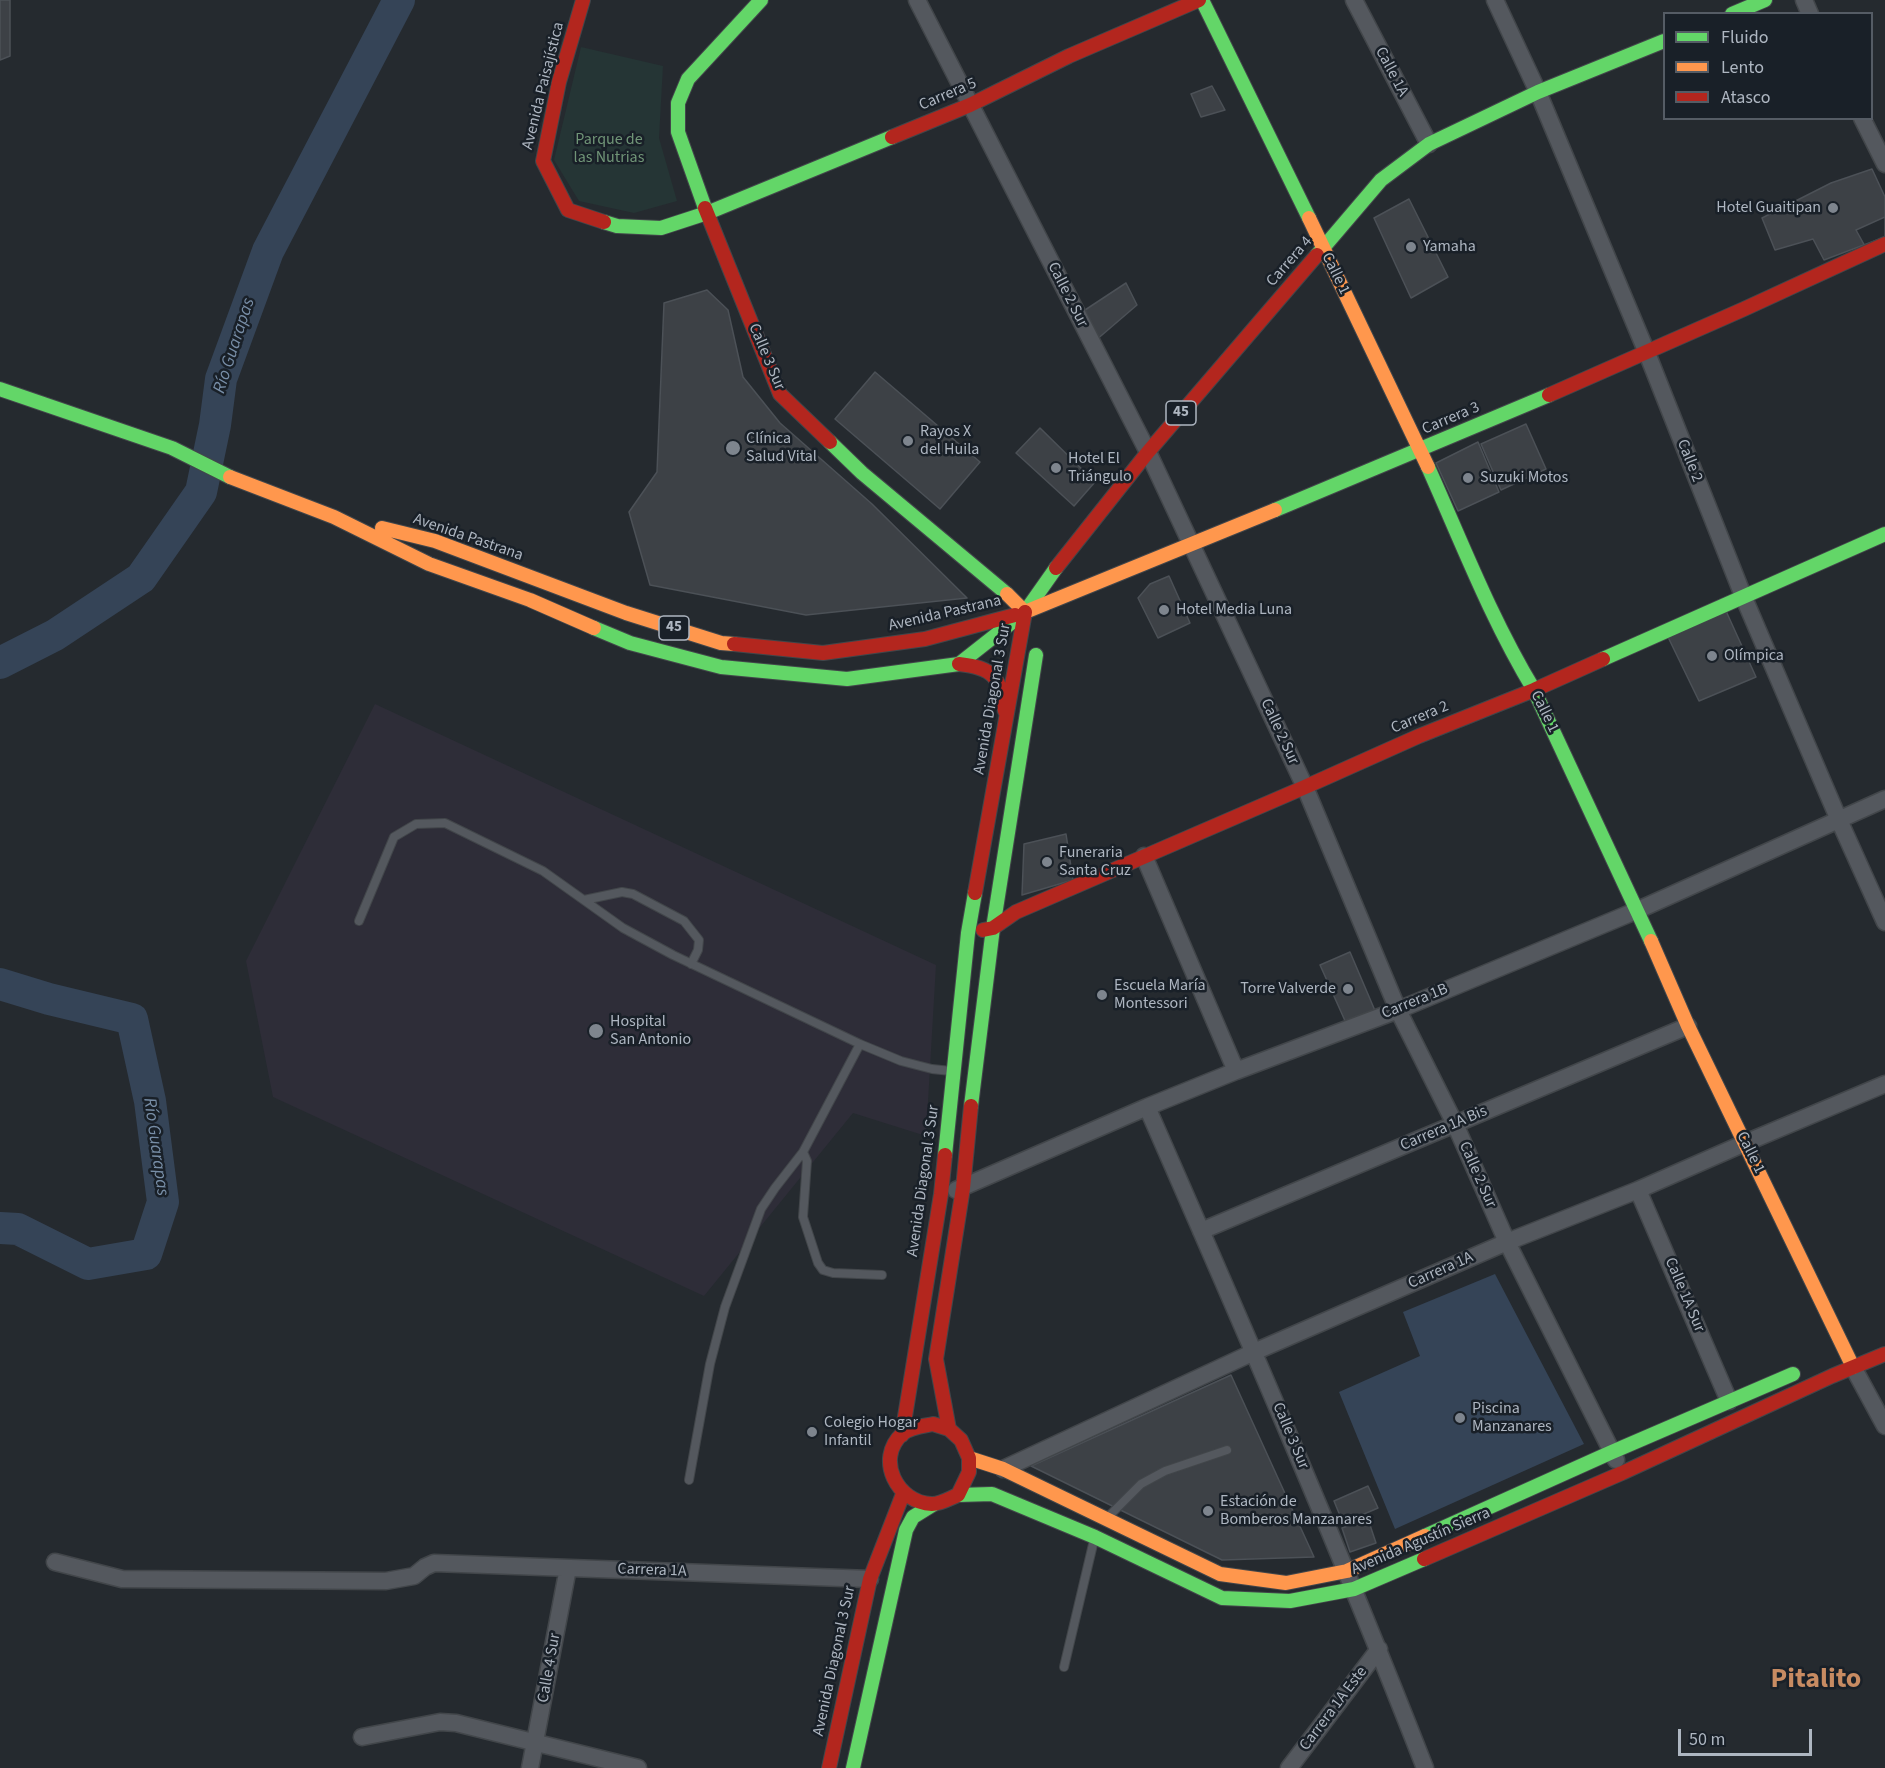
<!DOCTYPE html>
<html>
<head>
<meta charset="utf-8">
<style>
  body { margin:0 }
  #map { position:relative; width:1885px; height:1768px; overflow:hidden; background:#252a2f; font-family:"Source Sans 3",sans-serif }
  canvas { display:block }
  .legend { position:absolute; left:1663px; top:12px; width:210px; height:108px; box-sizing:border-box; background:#192028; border:2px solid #555c65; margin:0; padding:8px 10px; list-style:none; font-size:18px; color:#aeb6c1 }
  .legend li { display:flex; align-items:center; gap:12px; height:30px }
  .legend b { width:30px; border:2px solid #555c65 }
  .scale { position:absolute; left:1678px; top:1729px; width:134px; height:27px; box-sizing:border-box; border:3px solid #aeb6c1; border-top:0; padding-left:8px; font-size:18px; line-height:21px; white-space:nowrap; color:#aeb6c1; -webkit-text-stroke:4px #192028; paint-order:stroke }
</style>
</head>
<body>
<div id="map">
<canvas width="1885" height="1768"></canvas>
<ul class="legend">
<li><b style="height:8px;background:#63d668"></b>Fluido</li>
<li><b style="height:8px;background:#ff974d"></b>Lento</li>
<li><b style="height:8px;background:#b3261e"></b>Atasco</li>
</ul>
<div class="scale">50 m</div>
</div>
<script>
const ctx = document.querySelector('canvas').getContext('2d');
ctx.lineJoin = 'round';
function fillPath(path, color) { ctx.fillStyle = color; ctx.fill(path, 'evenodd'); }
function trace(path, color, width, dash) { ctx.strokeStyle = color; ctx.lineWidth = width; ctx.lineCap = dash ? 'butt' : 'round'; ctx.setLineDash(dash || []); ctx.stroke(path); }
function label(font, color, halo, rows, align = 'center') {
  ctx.font = font + ' "Source Sans 3",sans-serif'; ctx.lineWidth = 5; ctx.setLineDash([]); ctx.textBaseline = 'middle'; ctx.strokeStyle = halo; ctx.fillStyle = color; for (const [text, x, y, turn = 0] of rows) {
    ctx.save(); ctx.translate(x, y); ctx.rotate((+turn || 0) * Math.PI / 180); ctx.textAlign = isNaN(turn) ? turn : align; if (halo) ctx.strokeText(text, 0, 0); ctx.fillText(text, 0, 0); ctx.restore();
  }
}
fillPath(new Path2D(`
  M375,704L936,965L926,1136L853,1113L704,1296L273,1097L246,961Z`), '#2e2d38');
fillPath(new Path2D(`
  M581,47L663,66L659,138L677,201L634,213L579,201L554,160Z`), '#253535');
fillPath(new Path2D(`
  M1495,1274L1584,1444L1395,1529L1339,1392L1420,1356L1403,1312Z`), '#354457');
trace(new Path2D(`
  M0,663L55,635L141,578L201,492L215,425L221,379L268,251L399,0
  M0,984L49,999L132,1019L150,1101L163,1202L146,1254L88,1264L18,1229L0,1228`), '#354457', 32);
const building = new Path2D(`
  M0,0H10V56L0,60Z
  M1212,86L1225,110L1201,117L1191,94Z
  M1872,169L1885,197V237L1824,260L1813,239L1775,250L1762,218L1831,183Z
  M1409,199L1448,277L1411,298L1374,218Z
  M1885,217V240L1866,248L1856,230Z
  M1126,283L1137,305L1095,341L1085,310Z
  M707,290L728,310L743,377L780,423L872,504L967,598L806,615L650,585L629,512L657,472L664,303Z
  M875,372L980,462L940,509L835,419Z
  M1526,424L1546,469L1501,490L1481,444Z
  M1040,428L1095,482L1074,506L1016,453Z
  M1478,442L1499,492L1458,511L1436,463Z
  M1169,576L1190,623L1158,638L1138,598L1150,584Z
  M1726,611L1756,677L1699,701L1667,635Z
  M1066,834L1073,880L1022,895L1024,844Z
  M1350,952L1376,1013L1346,1023L1320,965Z
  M1231,1375L1314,1557L1222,1560L1031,1466Z
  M1368,1486L1378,1508L1343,1523L1334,1501Z
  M1368,1519L1376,1543L1350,1552L1342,1528Z`);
fillPath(building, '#3d4146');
trace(building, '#4c5157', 1.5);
const lane = new Path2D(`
  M584,900L622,892L633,894L684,921L699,940L698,950L691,964
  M359,921L394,837L416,824L445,823L543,871L623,928L673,955L860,1044L901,1061L932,1069L951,1071
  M860,1044L803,1152L807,1161L803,1217L818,1263L823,1270L833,1273L882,1275
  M689,1480L710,1364L725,1307L761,1209L775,1188L803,1152
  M1109,1516L1141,1484L1165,1471L1227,1450
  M1064,1667L1094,1540`);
const street = new Path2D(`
  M917,0L1148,452L1305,787L1398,1010L1455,1124L1507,1242L1616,1460
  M1354,0L1429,144
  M1495,0L1538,92L1647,353L1744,598L1839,820L1885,922
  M1804,0L1810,14
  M1862,118L1885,164
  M1144,856L1236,1071
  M1147,1107C1243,1326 1338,1545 1425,1768
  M956,1190L1147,1107L1236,1071L1398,1010L1638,910L1885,799
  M1638,1190L1729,1401
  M1201,1231L1688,1026
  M1853,1367L1885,1426
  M1003,1469L1254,1352L1507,1242L1638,1190L1745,1143L1885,1084
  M55,1562L122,1579L386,1581L414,1576L425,1567L434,1563L870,1579
  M362,1737L440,1722L456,1723L638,1768
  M530,1768L568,1568
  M1289,1768L1379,1649`);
const fast = new Path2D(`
  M1202,0L1309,218
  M1732,14L1765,0
  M705,208L678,132V103L688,79L761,0
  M604,222L617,226L661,228L707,213L892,137
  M1317,255L1381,180L1429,144L1538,92L1664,41
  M0,389L172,448L230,477
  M830,442L862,473L1007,594
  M1428,467C1462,543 1491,619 1534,690L1651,941
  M1275,510L1549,395
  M594,628L630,643L721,667L847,679L959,664L1025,612L1056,568
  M1603,659L1885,534
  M971,1106L993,928L1036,655
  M945,1155L968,933L975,893
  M958,1495L992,1494L1095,1537L1222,1598L1290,1601L1354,1589L1424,1559
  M1425,1536L1612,1452L1793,1374
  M853,1768L906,1530L913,1517L934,1504`);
const slow = new Path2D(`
  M1309,218L1428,467
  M230,477L334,517L429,564L530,600L594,628
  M382,528L435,541L626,613L721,643L734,644
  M1007,594L1025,612L1275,510
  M1651,941L1688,1026L1853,1367
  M969,1458L1003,1469L1220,1574L1286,1583L1347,1571L1425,1536`);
const jam = new Path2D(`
  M583,0L559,82L543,161L568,210L604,222
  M892,137L970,105L1069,56L1199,0
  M705,208L780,394L830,442
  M1549,395L1744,309L1885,244
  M1056,568L1148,452L1317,255
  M734,644L823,653L925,639L1015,615
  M959,664C995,668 999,677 1005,711
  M1305,787L1419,736L1534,690L1603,659
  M975,893L1025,612
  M983,930L993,928L1016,912L1305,787
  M933,1424L949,1429L961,1440L969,1458V1472L958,1495C950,1498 941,1504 932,1504C897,1503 875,1459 902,1434C910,1427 923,1426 933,1424Z
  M949,1429L936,1359L963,1188L971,1106
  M902,1435L941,1194L945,1155
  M1424,1559L1622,1473L1832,1376L1885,1354
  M829,1768L870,1579L903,1494`);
trace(lane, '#42464a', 10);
trace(street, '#42464a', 19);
trace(fast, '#42464a', 16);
trace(slow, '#42464a', 16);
trace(jam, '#42464a', 16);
trace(lane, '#54585e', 8);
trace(street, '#54585e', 16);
trace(fast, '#63d668', 14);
trace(slow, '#ff974d', 14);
trace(jam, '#b3261e', 14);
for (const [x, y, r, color] of [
  [1833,208,6,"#7e858e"],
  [1411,247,6,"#7e858e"],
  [908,441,6,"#7e858e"],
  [733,448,8,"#7e858e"],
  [1056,468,6,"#7e858e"],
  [1468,478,6,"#7e858e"],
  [1164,610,6,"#7e858e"],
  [1712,656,6,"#7e858e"],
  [1047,862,6,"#7e858e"],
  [1348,989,6,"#7e858e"],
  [1102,995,6,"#7e858e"],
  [596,1031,8,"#7e858e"],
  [1460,1418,6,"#7e858e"],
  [812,1432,6,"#7e858e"],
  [1208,1511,6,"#7e858e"]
]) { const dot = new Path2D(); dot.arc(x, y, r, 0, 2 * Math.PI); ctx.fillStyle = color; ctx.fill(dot); trace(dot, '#192028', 2); }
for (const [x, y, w] of [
  [1181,413,30],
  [674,628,30]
]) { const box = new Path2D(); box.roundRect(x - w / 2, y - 12, w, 24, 4.5); ctx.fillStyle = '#192028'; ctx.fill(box); trace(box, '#aeb6c1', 1.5); }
label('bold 15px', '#aeb6c1', null, [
  ["45",1181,413],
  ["45",674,628]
]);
label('16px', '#aeb6c1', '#192028', [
  ["Calle 1A",1391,72,62],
  ["Avenida Paisajística",544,86,-76],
  ["Carrera 5",948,95,-23],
  ["Carrera 4",1290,262,-49],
  ["Calle 1",1335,274,64],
  ["Calle 2 Sur",1067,295,63],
  ["Calle 3 Sur",766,357,67],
  ["Carrera 3",1451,419,-23],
  ["Calle 2",1689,461,68],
  ["Avenida Pastrana",468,538,19],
  ["Avenida Pastrana",945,614,-13],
  ["Avenida Diagonal 3 Sur",993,699,-80],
  ["Calle 1",1544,712,64],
  ["Carrera 2",1420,718,-23],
  ["Calle 2 Sur",1279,732,65],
  ["Carrera 1B",1415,1002,-22],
  ["Carrera 1A Bis",1444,1129,-23],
  ["Calle 1",1750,1153,64],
  ["Calle 2 Sur",1477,1175,66],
  ["Avenida Diagonal 3 Sur",924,1181,-82],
  ["Carrera 1A",1441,1271,-24],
  ["Calle 1A Sur",1684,1295,67],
  ["Calle 3 Sur",1290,1436,67],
  ["Avenida Agustín Sierra",1421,1542,-23],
  ["Carrera 1A",652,1571,2],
  ["Avenida Diagonal 3 Sur",835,1661,-78],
  ["Calle 4 Sur",550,1668,-80],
  ["Carrera 1A Este",1334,1709,-53]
]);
label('16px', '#709577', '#192028', [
  ["Parque de",609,140],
  ["las Nutrias",609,158]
]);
label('16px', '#aeb6c1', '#192028', [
  ["Hotel Guaitipan",1821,208,"right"],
  ["Yamaha",1423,247],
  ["Rayos X",920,432],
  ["del Huila",920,450],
  ["Clínica",746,439],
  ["Salud Vital",746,457],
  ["Hotel El",1068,459],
  ["Triángulo",1068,477],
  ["Suzuki Motos",1480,478],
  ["Hotel Media Luna",1176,610],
  ["Olímpica",1724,656],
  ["Funeraria",1059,853],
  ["Santa Cruz",1059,871],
  ["Escuela María",1114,986],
  ["Montessori",1114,1004],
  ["Torre Valverde",1336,989,"right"],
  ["Hospital",610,1022],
  ["San Antonio",610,1040],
  ["Piscina",1472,1409],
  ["Manzanares",1472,1427],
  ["Colegio Hogar",824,1423],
  ["Infantil",824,1441],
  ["Estación de",1220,1502],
  ["Bomberos Manzanares",1220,1520]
], 'left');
label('italic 18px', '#788ea7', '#192028', [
  ["Río Guarapas",235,346,-72],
  ["Río Guarapas",155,1147,82]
]);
label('bold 28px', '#c78b62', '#192028', [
  ["Pitalito",1816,1681]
]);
</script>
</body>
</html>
